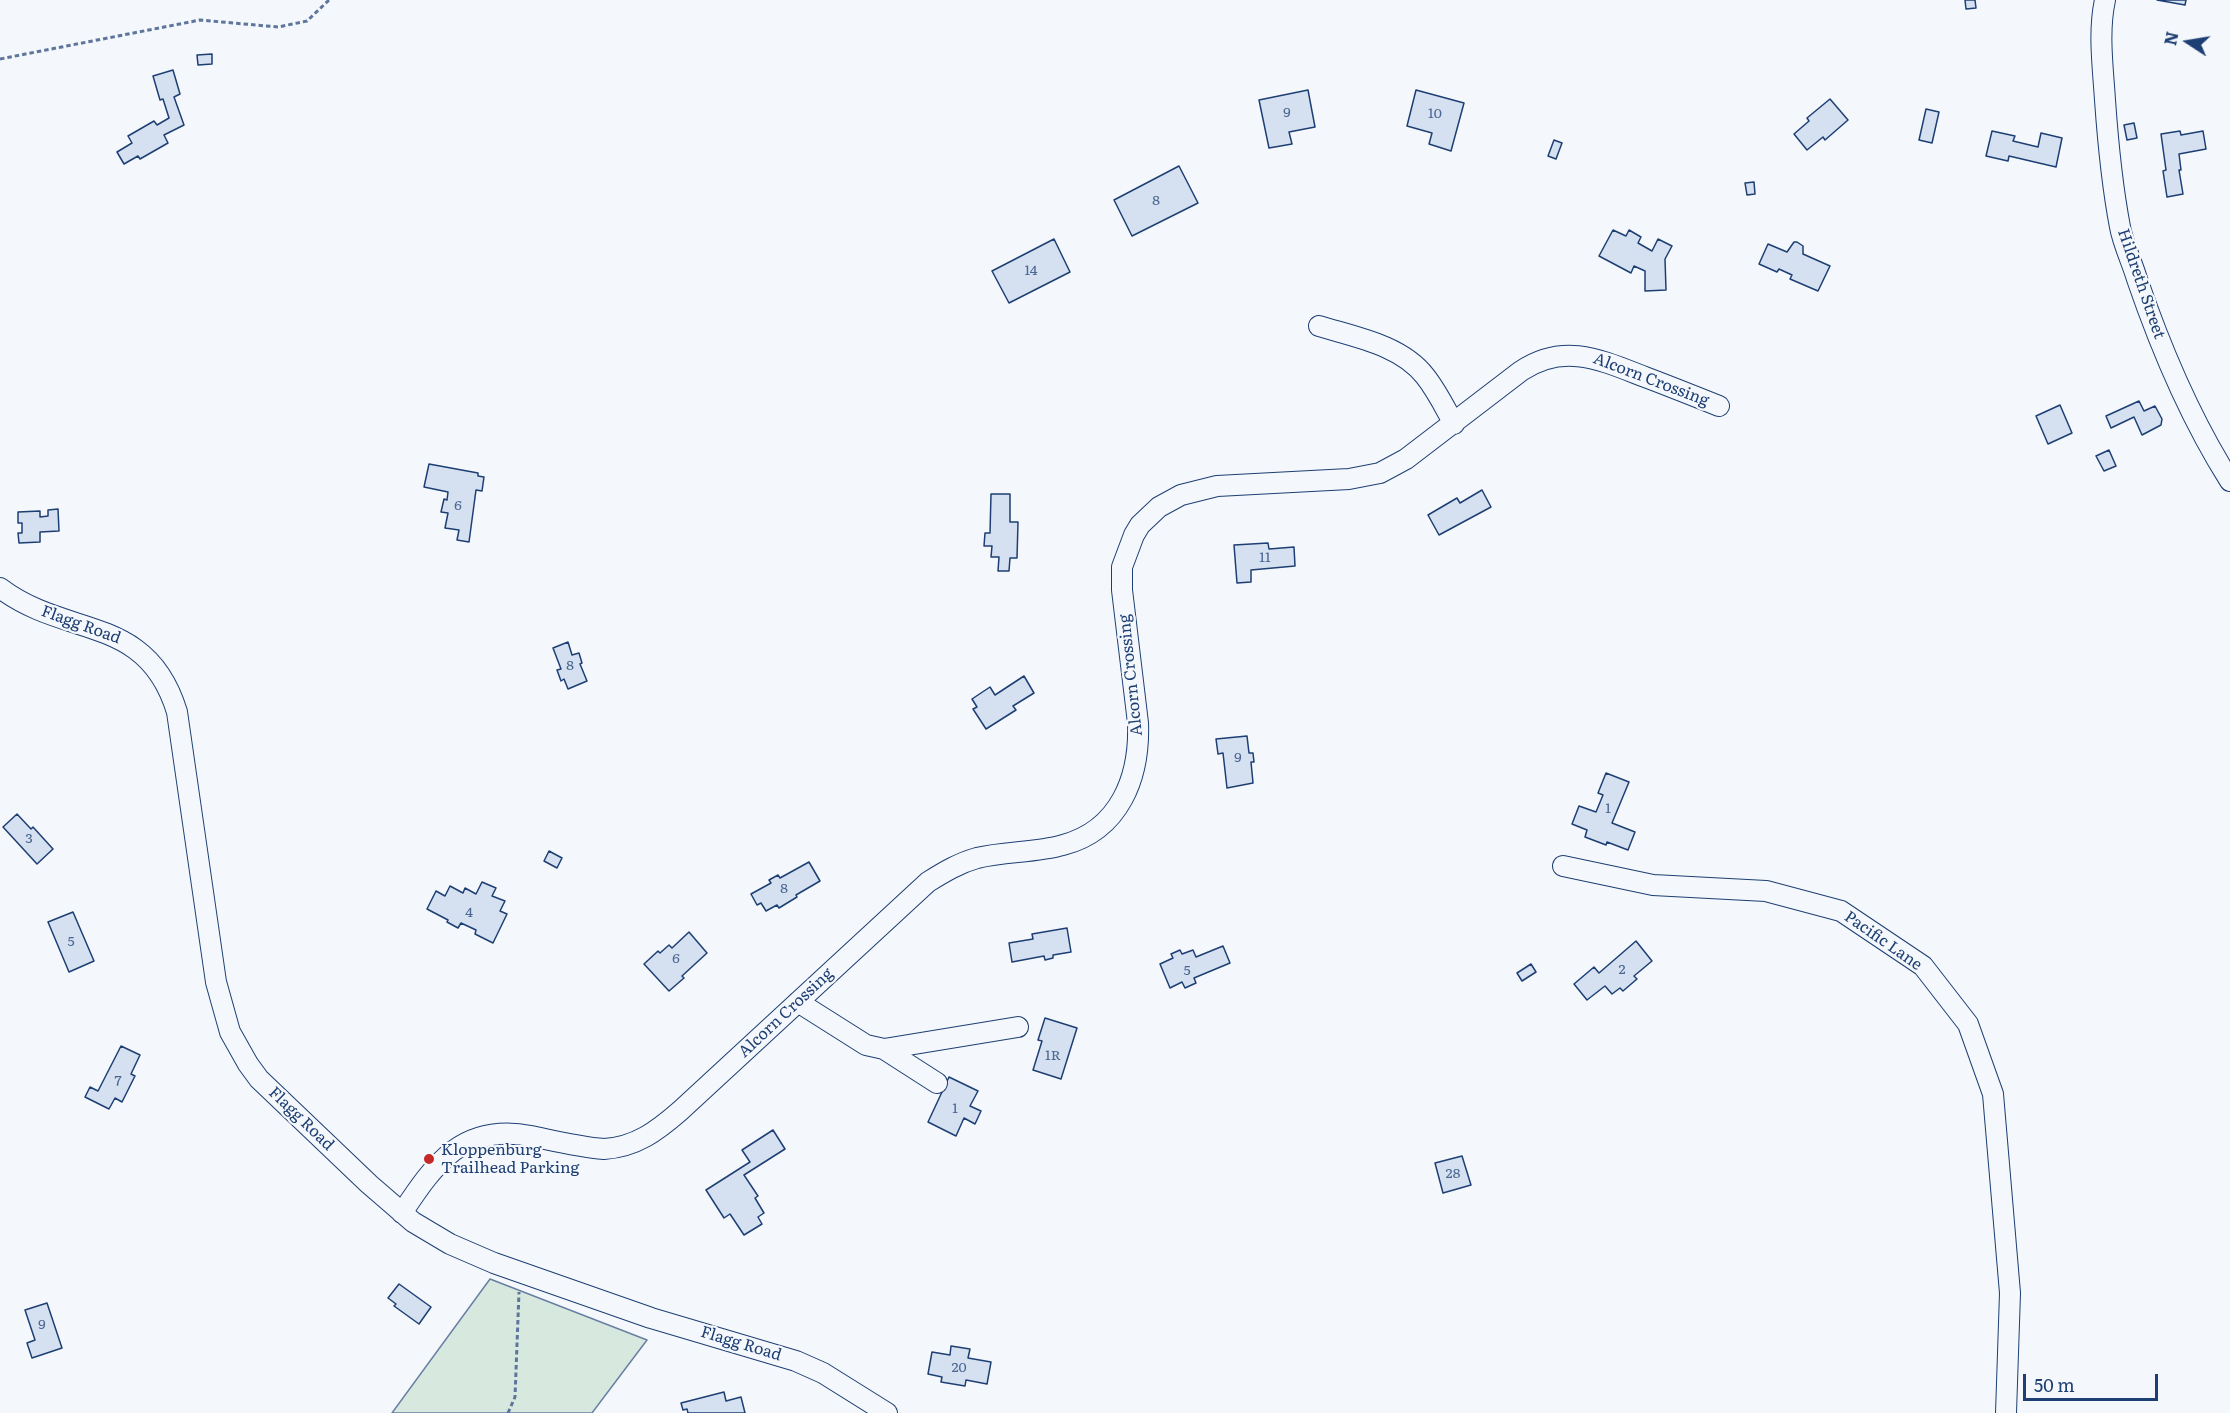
<!DOCTYPE html>
<html>
<head>
<meta charset="utf-8">
<style>
  body { margin:0 }
  #map { position:relative; width:2230px; height:1413px; overflow:hidden; background:#f4f7fb; font-family:Literata,serif }
  canvas { display:block }
  .north { position:absolute; left:2158px; top:12px; width:60px; height:60px; -webkit-text-stroke:4px #f4f7fb; paint-order:stroke; rotate:282deg; font-size:16px; font-weight:700; line-height:24px; text-align:center; color:#1d3f73 }
  .north::after { content:''; display:block; margin:auto; width:21px; height:27px; background:#1d3f73; clip-path:polygon(50% 0,100% 100%,50% 72%,0 100%) }
  .scale { position:absolute; left:2023px; top:1374px; width:135px; height:27px; box-sizing:border-box; border:3px solid #1d3f73; border-top:0; padding-left:8px; font-size:18px; line-height:21px; white-space:nowrap; color:#1d3f73; -webkit-text-stroke:4px #f4f7fb; paint-order:stroke }
</style>
</head>
<body>
<div id="map">
<canvas width="2230" height="1413"></canvas>
<div class="north">N</div>
<div class="scale">50 m</div>
</div>
<script>
const ctx = document.querySelector('canvas').getContext('2d');
ctx.lineJoin = 'round';
function fillPath(path, color) { ctx.fillStyle = color; ctx.fill(path, 'evenodd'); }
function trace(path, color, width, dash) { ctx.strokeStyle = color; ctx.lineWidth = width; ctx.lineCap = dash ? 'butt' : 'round'; ctx.setLineDash(dash || []); ctx.stroke(path); }
function label(font, color, halo, rows, align = 'center') {
  ctx.font = font + ' Literata,serif'; ctx.lineWidth = 4.5; ctx.setLineDash([]); ctx.textBaseline = 'middle'; ctx.strokeStyle = halo; ctx.fillStyle = color; for (const [text, x, y, turn = 0] of rows) {
    ctx.save(); ctx.translate(x, y); ctx.rotate((+turn || 0) * Math.PI / 180); ctx.textAlign = isNaN(turn) ? turn : align; if (halo) ctx.strokeText(text, 0, 0); ctx.fillText(text, 0, 0); ctx.restore();
  }
}
const green = new Path2D(`
  M490,1279L647,1340L592,1413H392Z`);
fillPath(green, '#d7e8df');
trace(green, '#687fa3', 1.5);
const building = new Path2D(`
  M1965,0H1975L1976,8L1966,9Z
  M2157,0H2186L2185,5Z
  M212,54V64L198,65L197,55Z
  M173,70L180,94L174,97L184,125L164,135L168,143L140,159L138,156L124,164L117,152L132,143L128,136L154,121L157,125L169,118L163,99L160,100L153,76Z
  M1308,90L1315,127L1289,132L1292,144L1269,148L1259,100Z
  M1416,90L1464,103L1451,151L1429,144L1432,133L1407,126Z
  M1830,99L1848,120L1825,140L1823,137L1807,150L1794,134L1809,121L1807,118Z
  M1926,109L1939,112L1932,143L1919,140Z
  M2134,123L2137,138L2127,140L2124,125Z
  M1992,131L2015,136L2013,141L2038,147L2041,133L2062,138L2056,167L2009,156L2008,161L1986,156Z
  M2180,131L2181,135L2203,131L2206,149L2179,154L2181,170H2179L2183,194L2167,197L2163,171L2166,170L2161,134Z
  M1554,140L1562,143L1556,159L1548,156Z
  M1179,166L1198,203L1132,236L1114,200Z
  M1754,182L1755,194L1747,195L1745,183Z
  M1613,230L1626,236L1629,230L1641,237L1638,243L1652,251L1658,239L1672,246L1665,259L1666,290L1645,291V271L1634,266L1631,273L1599,256Z
  M1054,239L1070,272L1009,303L992,271Z
  M1794,242H1797L1803,246V254L1830,266L1818,291L1790,279L1792,275L1779,269L1777,272L1759,264L1768,244L1787,252Z
  M2139,401L2144,411L2155,406L2162,419L2161,425L2142,435L2134,417L2111,428L2106,416Z
  M2060,405L2072,433L2048,444L2036,416Z
  M2109,450L2116,466L2104,471L2096,456Z
  M429,464L478,473V476L484,477L482,491L476,490L469,542L457,540L459,530L445,528L448,513L441,512L444,499L447,500L448,492L424,487Z
  M1482,490L1491,507L1439,535L1428,515L1457,498L1460,503Z
  M991,494H1010V522H1018L1017,558H1010L1009,571H998L999,557H991L992,546H984L985,533H990Z
  M58,509L59,531L40,532V542L19,543L18,533H22V523H18V512L40,511V517L48,516V510Z
  M1268,543L1269,549L1294,547L1295,566L1251,570V582L1237,583L1234,545Z
  M568,642L572,655L579,653L582,663L580,664L587,681L568,689L564,679L561,681L557,670L561,669L553,648Z
  M1024,676L1034,693L1013,706L1016,710L986,729L973,709L977,707L972,699L990,687L995,695Z
  M1247,736L1249,753H1253L1254,762H1251L1253,783L1227,788L1223,753L1218,754L1216,739Z
  M1606,773L1629,782L1612,823L1635,832L1628,850L1607,842L1606,845L1585,837L1587,830L1572,824L1579,806L1596,812L1603,795L1598,793Z
  M17,814L31,829L33,827L53,849L37,864L3,827Z
  M549,851L562,858L557,868L544,861Z
  M809,862L820,881L796,895L797,897L779,908L777,905L766,911L761,903L757,905L751,894L771,883L769,880L778,875L780,878Z
  M482,882L496,888L492,896L505,901L500,911L507,914L493,943L475,934L476,930L461,923L458,928L447,922L448,920L427,909L436,891L445,896L450,886L463,893L465,888L476,894Z
  M73,912L94,961L69,972L48,922Z
  M1067,928L1071,952L1053,955V958L1045,960L1044,956L1012,962L1009,943L1033,939L1032,934Z
  M689,932L707,953L682,976L684,978L669,991L644,964L658,951L660,953L669,945L672,948Z
  M1636,941L1652,961L1634,976L1637,979L1623,991L1620,988L1612,994L1605,986L1587,1000L1574,984L1594,967L1599,973Z
  M1223,946L1230,963L1194,978L1196,983L1185,988L1182,982L1170,988L1160,964L1173,958L1171,954L1180,950L1182,954L1193,950L1196,957Z
  M1531,964L1536,972L1522,981L1517,973Z
  M1045,1018L1077,1028L1061,1079L1033,1070L1042,1041L1038,1040Z
  M121,1046L140,1055L131,1074L135,1076L122,1102L115,1098L109,1109L85,1097L90,1087L98,1091Z
  M949,1077L978,1091L970,1106L981,1111L975,1124L964,1118L956,1136L928,1122Z
  M773,1130L785,1149L744,1175L758,1196L755,1198L764,1213L758,1217L762,1224L744,1235L730,1214L724,1218L706,1190L750,1162L742,1150Z
  M1462,1156L1471,1185L1443,1193L1435,1163Z
  M399,1284L431,1307L419,1324L394,1306L396,1304L388,1298Z
  M47,1303L62,1348L32,1358L27,1343L35,1340L25,1310Z
  M951,1346L970,1349L968,1358L991,1362L987,1384L966,1380L965,1386L941,1382L942,1377L928,1374L932,1352L950,1355Z
  M724,1392L726,1401L741,1397L745,1413H688L687,1409L683,1410L681,1403Z`);
fillPath(building, '#d5e0f0');
trace(building, '#1d3f73', 1.5);
const minor = new Path2D(`
  M2105,0C2098,32 2103,68 2105,100C2108,143 2112,185 2120,227C2123,244 2132,262 2137,279C2161,349 2190,418 2230,481
  M1319,326C1355,337 1401,345 1425,376C1437,391 1445,408 1454,424
  M0,588C67,639 147,613 177,712L216,982L230,1032L248,1064L259,1079L369,1184L413,1222L450,1244L494,1263L651,1318L796,1361L823,1373L887,1413
  M1563,866L1653,885L1766,891L1841,911L1923,966L1968,1024L1993,1094L2010,1293L2006,1413
  M798,1002L866,1045L884,1049L1018,1027
  M884,1049L937,1083
  M402,1213C435,1163 463,1123 531,1136C555,1141 579,1147 604,1149C636,1147 657,1131 680,1111L928,882C944,872 959,863 977,858C1005,851 1035,853 1063,845C1120,830 1140,777 1138,723L1122,590V567L1134,535L1140,525L1159,507L1181,495L1217,486L1349,479L1380,473L1406,459L1521,371C1564,342 1601,360 1645,377C1669,386 1694,396 1719,406`);
trace(minor, '#1d3f73', 22);
trace(new Path2D(`
  M0,59L200,20L278,27L307,21L329,0
  M508,1413L515,1397L519,1292`), '#5e769c', 3, [4.5, 3]);
trace(minor, '#f4f7fb', 20);
for (const [x, y, r, color] of [
  [429,1159,6,"#c62828"]
]) { const dot = new Path2D(); dot.arc(x, y, r, 0, 2 * Math.PI); ctx.fillStyle = color; ctx.fill(dot); trace(dot, '#f4f7fb', 2); }
label('14px', '#4b6792', null, [
  ["9",1287,113],
  ["10",1435,114],
  ["8",1156,201],
  ["14",1031,271],
  ["6",458,506],
  ["11",1265,558],
  ["8",570,666],
  ["9",1238,758],
  ["1",1608,809],
  ["3",29,839],
  ["8",784,889],
  ["4",469,913],
  ["5",71,942],
  ["6",676,959],
  ["2",1622,970],
  ["5",1187,971],
  ["1R",1053,1056],
  ["7",118,1081],
  ["1",955,1109],
  ["28",1453,1174],
  ["9",42,1325],
  ["20",959,1368]
]);
label('16px', '#1d3f73', '#f4f7fb', [
  ["Hildreth Street",2141,284,71],
  ["Alcorn Crossing",1651,380,21],
  ["Flagg Road",81,625,20],
  ["Alcorn Crossing",1131,675,-96],
  ["Pacific Lane",1883,941,35],
  ["Alcorn Crossing",786,1013,-43],
  ["Flagg Road",301,1119,44],
  ["Flagg Road",741,1344,17]
]);
label('16px', '#1d3f73', '#f4f7fb', [
  ["Kloppenburg",441,1150],
  ["Trailhead Parking",441,1168]
], 'left');
</script>
</body>
</html>
